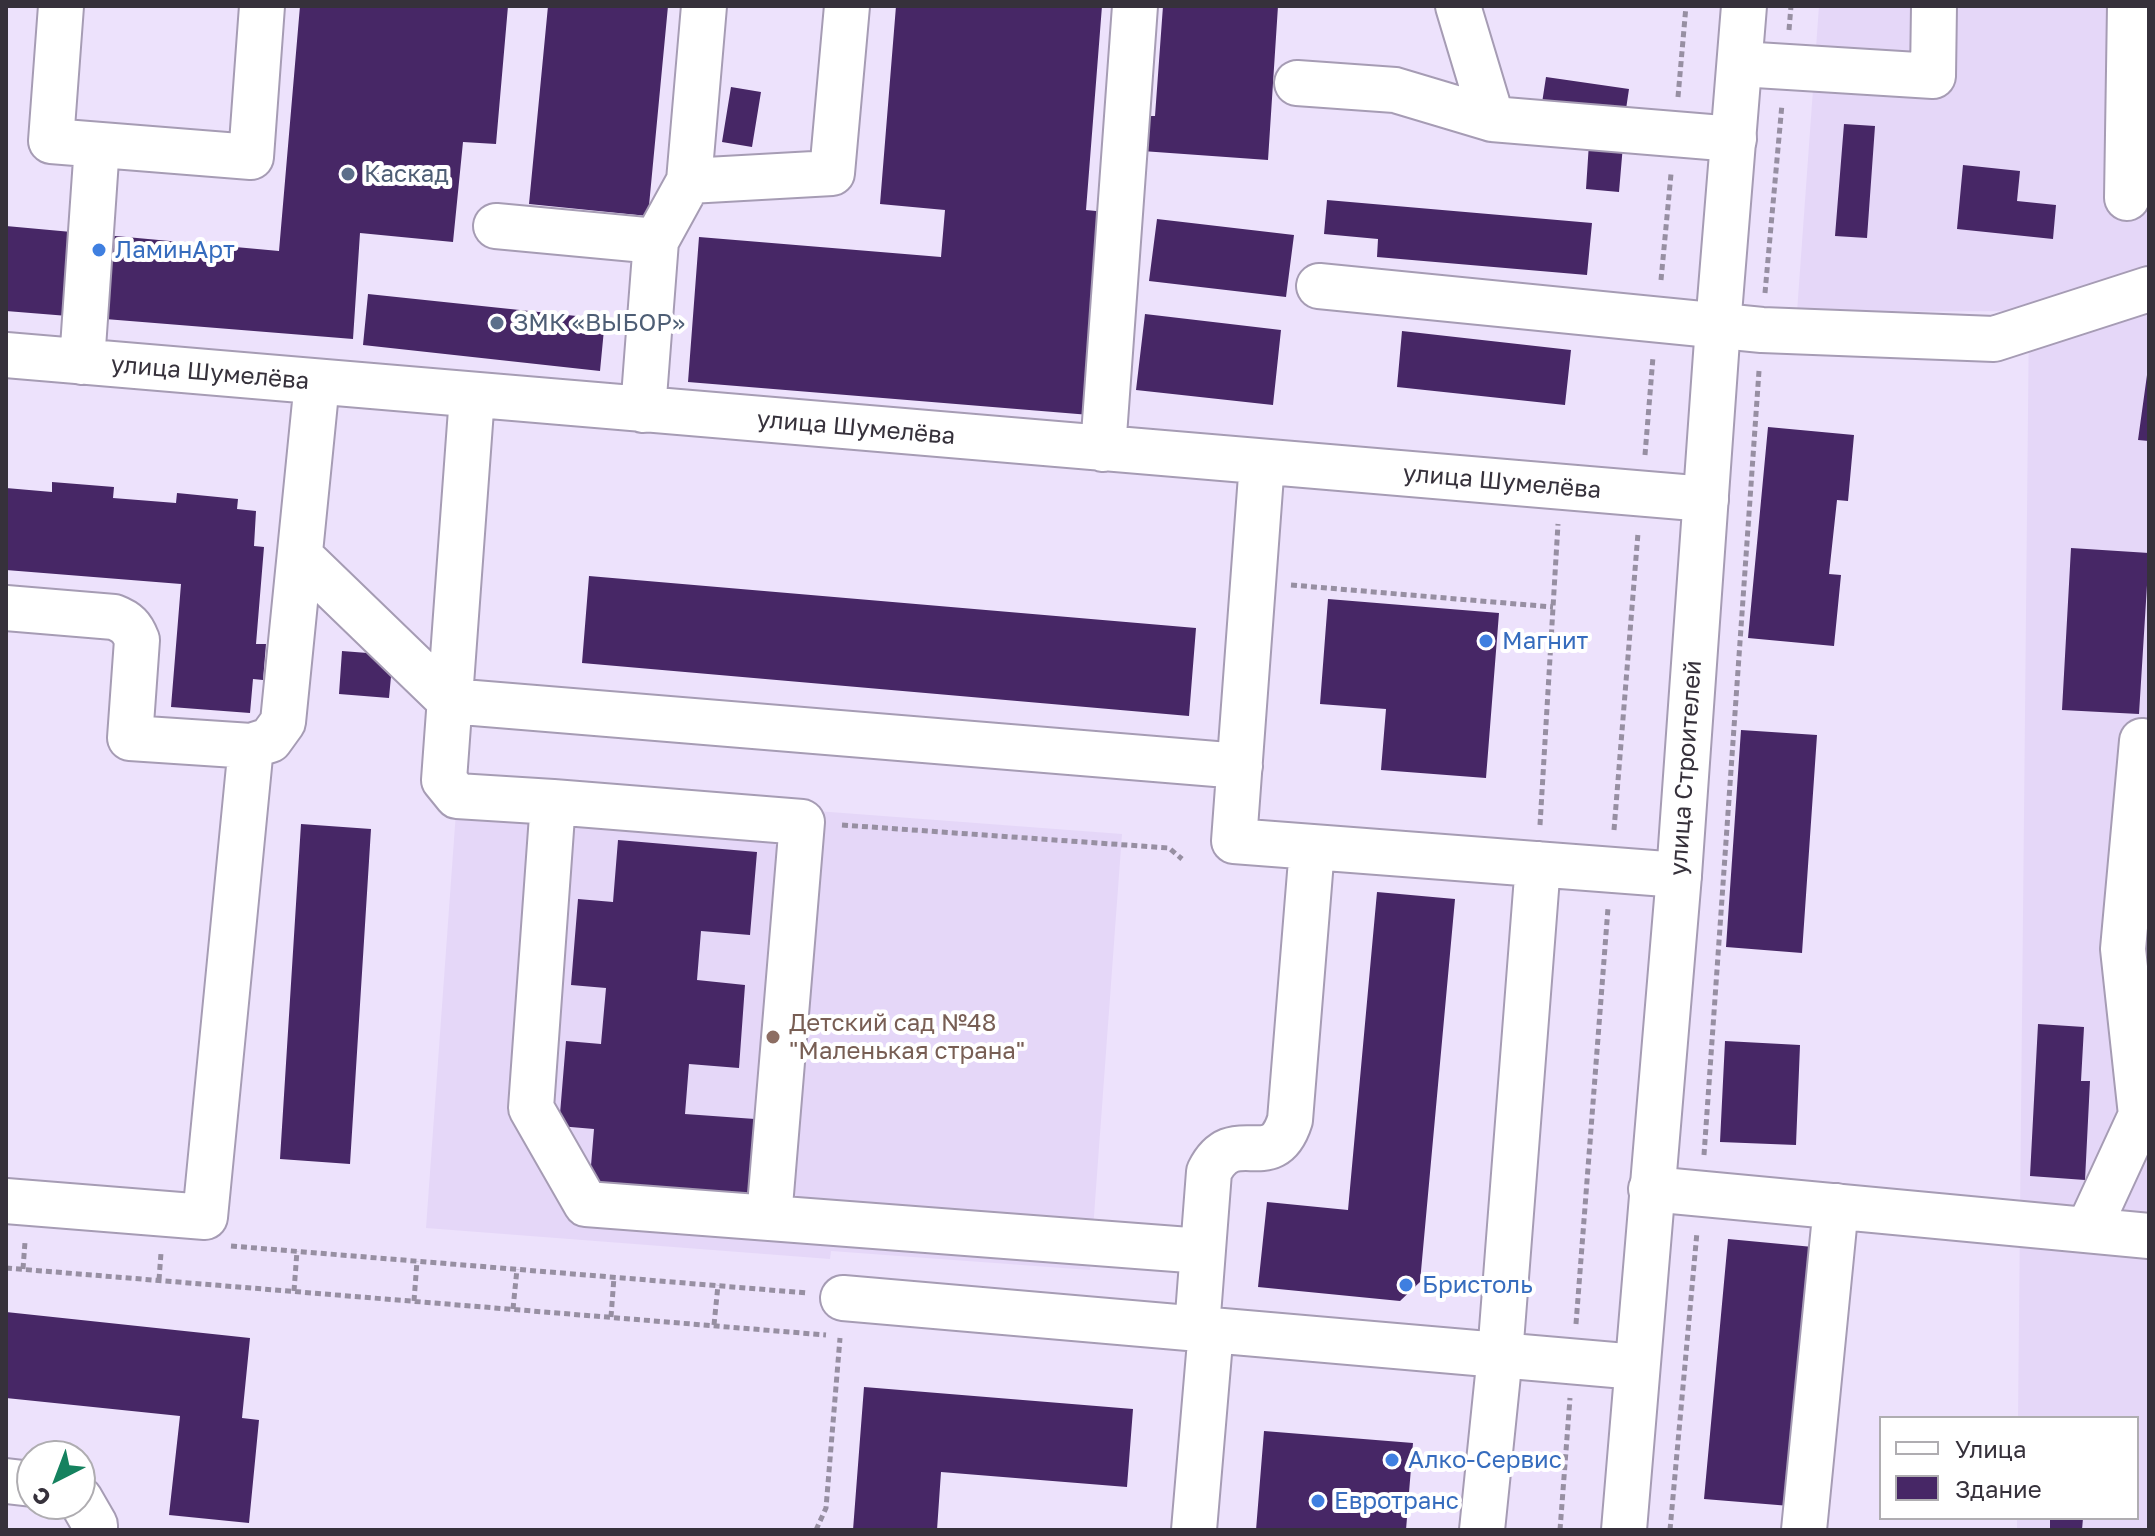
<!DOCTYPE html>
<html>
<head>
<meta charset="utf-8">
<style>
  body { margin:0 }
  #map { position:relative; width:2155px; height:1536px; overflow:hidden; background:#ede2fc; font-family:"Golos Text",sans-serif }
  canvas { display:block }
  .frame { position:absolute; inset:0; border:8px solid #36313b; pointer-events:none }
  .legend { position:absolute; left:1879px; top:1416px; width:260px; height:104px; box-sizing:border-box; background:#fff; border:2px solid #afadb1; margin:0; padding:10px 14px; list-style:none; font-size:24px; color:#36313b }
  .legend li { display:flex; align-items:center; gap:16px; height:40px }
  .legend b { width:40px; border:2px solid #afadb1 }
  .north { position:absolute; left:16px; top:1440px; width:80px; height:80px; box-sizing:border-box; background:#fff; border:2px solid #afadb1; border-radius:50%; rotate:222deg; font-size:22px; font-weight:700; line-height:32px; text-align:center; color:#36313b }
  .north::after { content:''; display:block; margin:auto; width:28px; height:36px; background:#15825f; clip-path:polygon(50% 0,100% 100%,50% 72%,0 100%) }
</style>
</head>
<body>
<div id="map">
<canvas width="2155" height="1536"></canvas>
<div class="frame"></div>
<ul class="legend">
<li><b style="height:10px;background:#fff"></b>Улица</li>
<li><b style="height:22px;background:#472766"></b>Здание</li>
</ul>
<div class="north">С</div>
</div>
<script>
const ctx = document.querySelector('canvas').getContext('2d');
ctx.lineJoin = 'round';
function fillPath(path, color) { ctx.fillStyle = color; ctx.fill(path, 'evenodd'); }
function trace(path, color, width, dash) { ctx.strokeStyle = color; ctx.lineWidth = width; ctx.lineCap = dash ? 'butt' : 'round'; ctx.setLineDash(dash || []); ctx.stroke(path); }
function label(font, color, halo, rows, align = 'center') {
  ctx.font = font + ' "Golos Text",sans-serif'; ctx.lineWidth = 8; ctx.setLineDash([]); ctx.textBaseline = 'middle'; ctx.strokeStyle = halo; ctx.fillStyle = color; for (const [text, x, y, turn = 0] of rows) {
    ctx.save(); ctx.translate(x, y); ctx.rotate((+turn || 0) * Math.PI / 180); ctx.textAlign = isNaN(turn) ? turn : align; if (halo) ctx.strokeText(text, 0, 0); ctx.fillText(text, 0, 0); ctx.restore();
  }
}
fillPath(new Path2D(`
  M1819,6H2149V1530H2017V1518H2137V1418H2018L2029,311L1797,312Z
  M458,784L1122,834L1090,1270L831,1251L830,1259L426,1228Z`), '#e5d7f8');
fillPath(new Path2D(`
  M300,6H508L496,144L463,142L453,242L360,233L353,339L6,311V226L279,251Z
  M548,6H668L648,216L529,204Z
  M896,6H1102L1086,210L1106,212L1090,415L688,382L699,237L941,257L945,210L880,204Z
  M1163,6H1278L1268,160L1142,151L1144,116H1155Z
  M1546,77L1629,89L1625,116L1542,103Z
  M731,87L761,92L752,147L722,142Z
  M1844,124L1875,126L1867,238L1835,236Z
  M1589,143L1623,145L1619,192L1586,189Z
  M1963,165L2020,171L2017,201L2056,205L2053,239L1957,229Z
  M1327,200L1592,223L1587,275L1377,257L1378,239L1324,234Z
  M1157,219L1294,235L1286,297L1149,281Z
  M368,294L605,319L600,371L363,345Z
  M1145,314L1281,330L1273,405L1136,390Z
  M1402,331L1571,350L1565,405L1397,387Z
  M2147,375H2149V441L2138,440Z
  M1768,427L1854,435L1848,501L1837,500L1829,574L1841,575L1834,646L1748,638Z
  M52,482L114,487L113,498L176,503L177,493L238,499L237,509L256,511L254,546L264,547L256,644H266L263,680L253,679L250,713L171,707L181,584L6,570V488L52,492Z
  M2071,548L2149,553L2139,714L2062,710Z
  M589,576L1196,628L1189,716L582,663Z
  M1328,599L1499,613L1486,778L1381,770L1386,709L1320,704Z
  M342,651L393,655L389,698L339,694Z
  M1741,730L1817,735L1802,953L1726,947Z
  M301,824L371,829L350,1164L280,1159Z
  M618,840L757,852L750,935L701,931L697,980L745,985L739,1068L689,1064L685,1114L755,1119L748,1204L589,1190L594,1129L559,1126L566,1041L601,1044L606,988L571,985L578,899L613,902Z
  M1377,892L1455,899L1420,1282L1400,1301L1258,1287L1267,1202L1348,1210Z
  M2038,1024L2084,1027L2081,1081H2090L2085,1180L2030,1176Z
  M1725,1041L1800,1045L1796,1145L1720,1142Z
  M1728,1239L1813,1247L1790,1506L1704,1499Z
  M6,1312L250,1338L242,1418L259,1420L249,1523L169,1515L180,1416L6,1398Z
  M864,1387L1133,1409L1127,1487L941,1472L937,1530H853Z
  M1264,1431L1413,1443L1406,1530H1256Z
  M2050,1518H2083L2082,1530H2050Z`), '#472766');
const minor = new Path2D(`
  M61,6L51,141L251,157L262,6
  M1458,6L1492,119L1734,139
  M1740,64L1933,76L1934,6
  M1297,83L1395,90L1492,119
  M689,181L832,173L847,6
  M2127,198L2130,6
  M496,226L656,241
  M1319,286L1762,330L1994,339L2149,289
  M6,355L1706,499
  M82,362L97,145
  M472,396L444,780L457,796L553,802L531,1108L586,1204L1202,1251
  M643,410L656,241L689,181L704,6
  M1103,449L1135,6
  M1262,462L1234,841L1679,875
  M300,556L450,701L1240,766
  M6,608L114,617C127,622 132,627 137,640L130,738L251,746L270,740L283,722L317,382
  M553,802L802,822L769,1218
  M1651,1189L2149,1236
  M6,1201L205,1217L251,746
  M2088,1230L2141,1115L2123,949L2142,741L2149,742
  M843,1298L1637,1367
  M1197,1328L1209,1172C1234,1121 1272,1177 1290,1120L1312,848
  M6,1481L32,1484
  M80,1499L95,1525V1530
  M1194,1530L1211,1330
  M1482,1530L1500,1355L1538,864
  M1804,1530L1836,1206`);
const major = new Path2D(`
  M1624,1530L1679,875L1718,326L1744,6`);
trace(minor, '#a69cb4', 48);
trace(major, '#a69cb4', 48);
trace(new Path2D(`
  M1789,30L1791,6
  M1678,97L1686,6
  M1661,280L1671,174
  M1765,293L1782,104
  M1645,455L1653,357
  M1291,585L1553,607
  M842,825L1169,848L1182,859
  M1540,825L1558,524
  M1614,830L1638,533
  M1704,1155L1759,371
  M231,1246L807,1293
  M6,1268L826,1335
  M23,1269L25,1242
  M159,1280L161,1253
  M294,1291L297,1251
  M414,1301L417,1261
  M513,1309L517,1269
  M611,1317L614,1277
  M1576,1324L1608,908
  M714,1325L718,1285
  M816,1530L826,1508L840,1338
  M1560,1530L1570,1398
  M1670,1530L1697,1232`), '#978fa2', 5, [6, 4]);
trace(minor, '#fff', 44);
trace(major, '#fff', 44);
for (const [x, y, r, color] of [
  [348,174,8,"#5c6f8a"],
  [99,250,8,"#3f7fe0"],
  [497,323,8,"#5c6f8a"],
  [1486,641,8,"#3f7fe0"],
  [773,1037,8,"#8d6e63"],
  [1406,1285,8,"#3f7fe0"],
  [1392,1460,8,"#3f7fe0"],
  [1318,1501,8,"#3f7fe0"]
]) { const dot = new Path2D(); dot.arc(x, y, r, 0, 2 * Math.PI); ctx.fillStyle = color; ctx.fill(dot); trace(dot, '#fff', 3); }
label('24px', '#4e5e75', '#fff', [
  ["Каскад",364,174],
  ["ЗМК «ВЫБОР»",513,323]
], 'left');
label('24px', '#366cbe', '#fff', [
  ["ЛаминАрт",115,250],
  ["Магнит",1502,641],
  ["Бристоль",1422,1285],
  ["Алко-Сервис",1408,1460],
  ["Евротранс",1334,1501]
], 'left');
label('24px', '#36313b', '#fff', [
  ["улица Шумелёва",210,373,5],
  ["улица Шумелёва",856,428,5],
  ["улица Шумелёва",1502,482,5],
  ["улица Строителей",1686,768,-86]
]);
label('24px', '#785e54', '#fff', [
  ["Детский сад №48",789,1023],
  ["\"Маленькая страна\"",789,1051]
], 'left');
</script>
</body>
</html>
